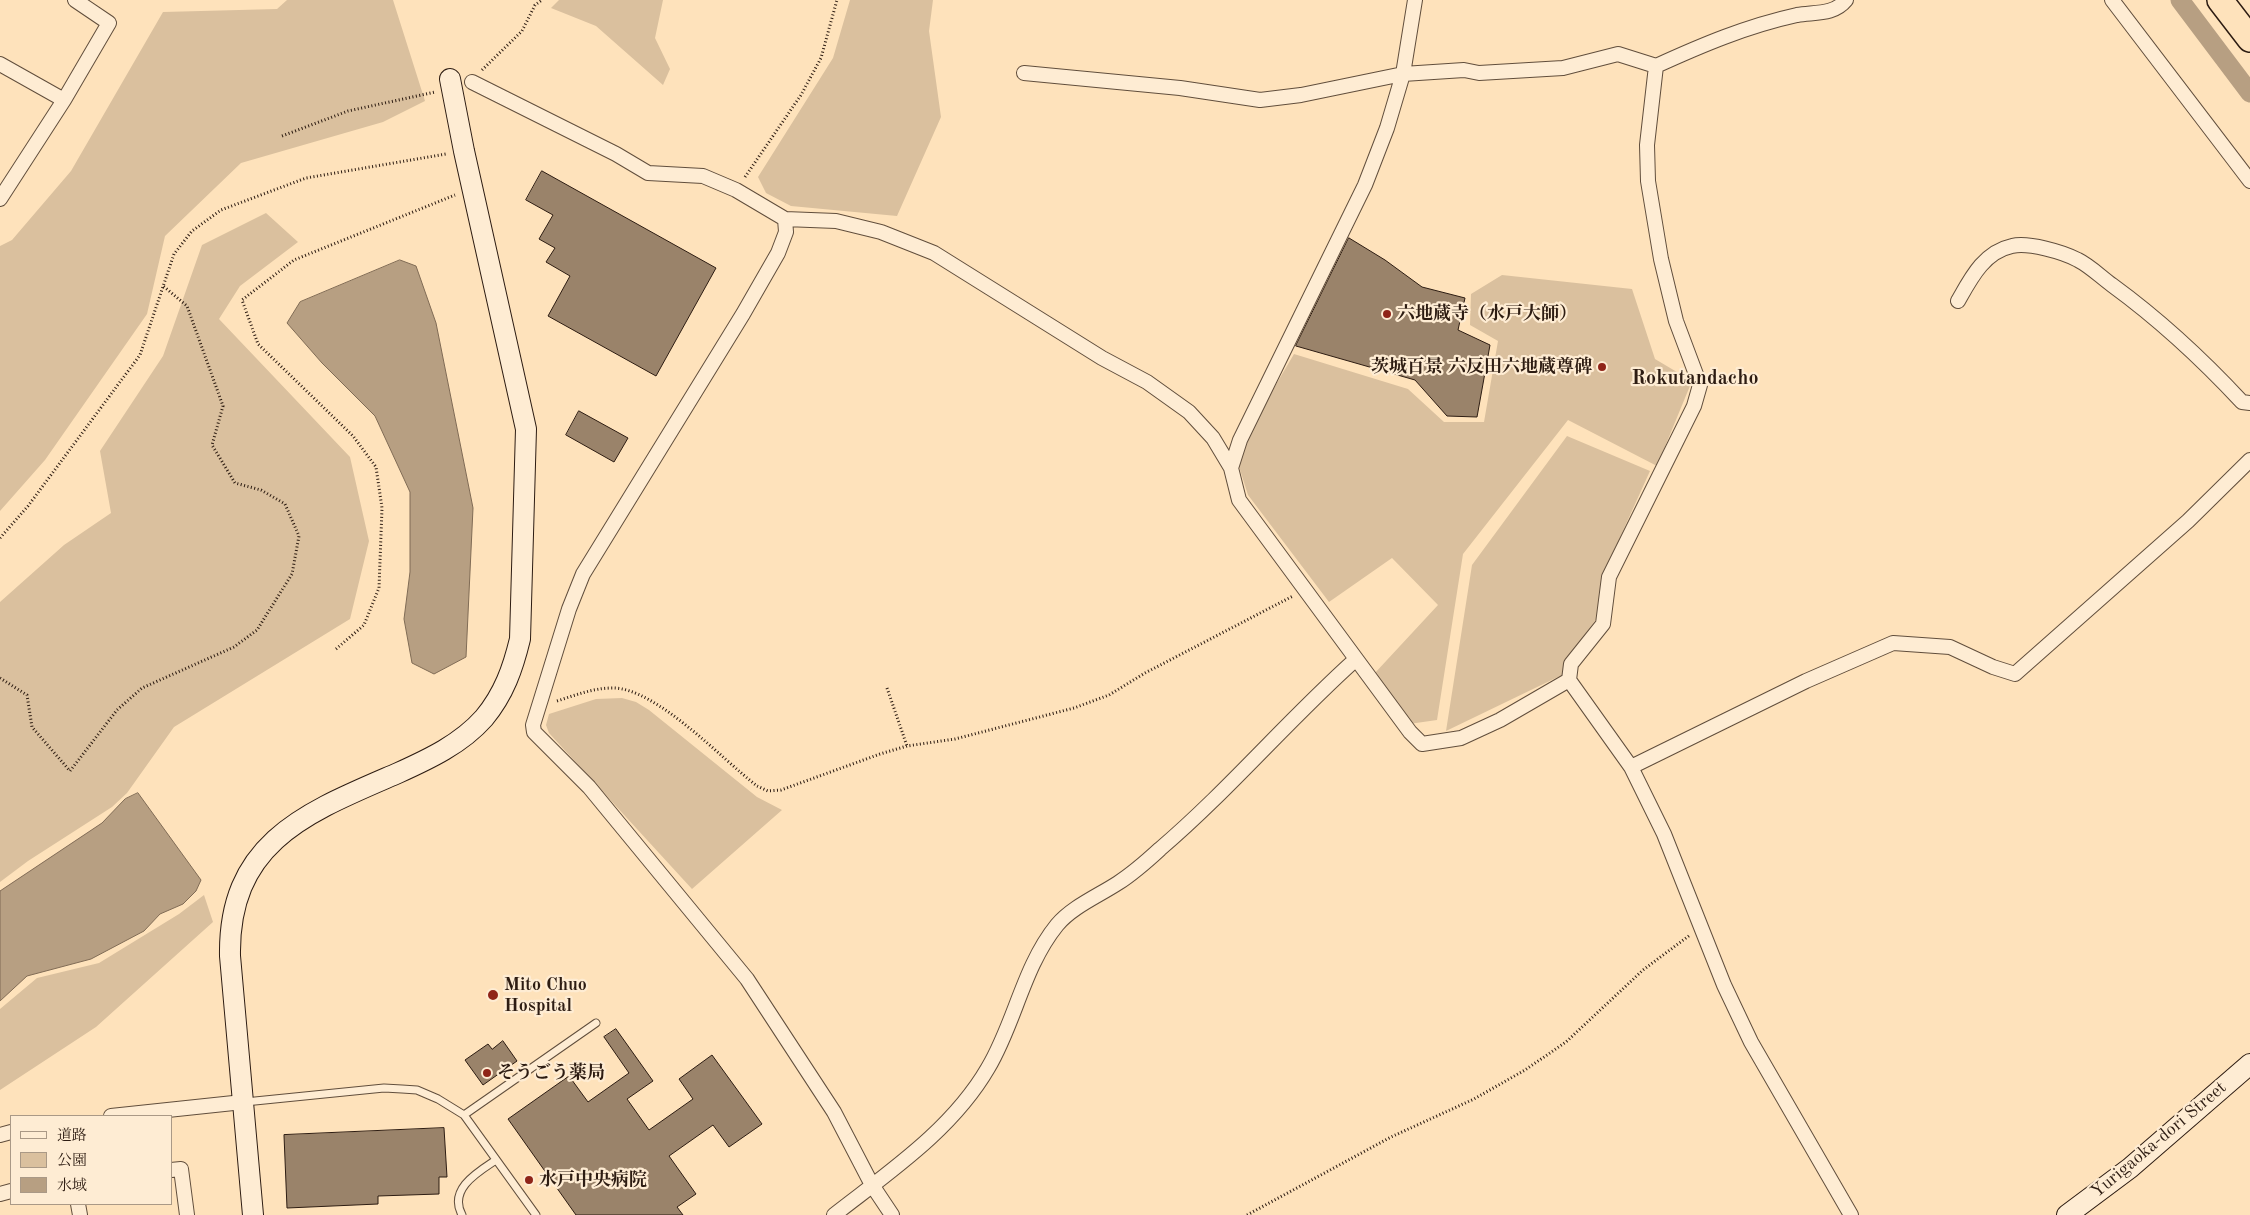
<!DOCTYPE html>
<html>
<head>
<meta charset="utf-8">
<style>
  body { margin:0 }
  #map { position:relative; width:2250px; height:1215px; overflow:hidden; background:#fee2bb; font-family:"Old Standard TT","Noto Serif JP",serif }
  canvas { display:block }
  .legend { position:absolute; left:10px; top:1115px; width:162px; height:90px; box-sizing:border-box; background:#feecd3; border:1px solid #aa9986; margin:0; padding:6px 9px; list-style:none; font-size:15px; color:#2d1c12 }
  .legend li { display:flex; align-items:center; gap:10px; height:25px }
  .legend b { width:25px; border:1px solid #aa9986 }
</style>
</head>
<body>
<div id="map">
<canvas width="2250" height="1215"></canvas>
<ul class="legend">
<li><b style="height:6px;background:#feecd3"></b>道路</li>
<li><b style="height:14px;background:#dac09e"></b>公園</li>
<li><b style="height:14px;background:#b79f82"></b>水域</li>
</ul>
</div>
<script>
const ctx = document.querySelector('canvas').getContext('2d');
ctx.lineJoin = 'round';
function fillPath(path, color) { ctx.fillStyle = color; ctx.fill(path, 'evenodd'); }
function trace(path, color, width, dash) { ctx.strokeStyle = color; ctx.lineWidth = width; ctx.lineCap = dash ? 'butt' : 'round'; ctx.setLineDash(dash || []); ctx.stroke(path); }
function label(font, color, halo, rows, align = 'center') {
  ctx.font = font + ' "Old Standard TT","Noto Serif JP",serif'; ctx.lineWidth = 4.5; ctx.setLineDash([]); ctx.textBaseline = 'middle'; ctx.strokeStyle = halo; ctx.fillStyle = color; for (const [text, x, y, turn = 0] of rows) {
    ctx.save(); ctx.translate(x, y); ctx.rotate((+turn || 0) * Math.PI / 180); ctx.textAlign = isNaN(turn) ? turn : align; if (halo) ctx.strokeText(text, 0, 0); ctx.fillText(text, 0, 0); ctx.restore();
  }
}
fillPath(new Path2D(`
  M287,0H393L425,101L383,122L241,163L165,236L147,314L45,460L0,511V246L12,240L71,171L163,12L277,9Z
  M559,0H663L655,38L670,69L663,85L596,26L551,8Z
  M850,0H933L929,31L941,117L897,216L791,206L766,193L758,177L833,58Z
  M266,213L298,242L240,286L219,319L350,457L369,541L350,619L174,727L127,793L112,807L28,861L0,882V602L64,545L111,513L100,451L163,356L202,245Z
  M1502,275L1632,289L1655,359L1692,381L1657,466L1568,420L1463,554L1437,720L1409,724L1374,674L1438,605L1392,558L1329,602L1248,495L1235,454L1294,354L1408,389L1444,422H1484L1498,341L1470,325L1471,294Z
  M1567,436L1650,471L1602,577L1597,618L1566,660L1562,675L1446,731L1472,565Z
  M622,698L636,702L649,710L757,797L782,810L692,889L549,733L546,725L549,714L596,699Z
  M204,895L213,922L96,1027L0,1090V1009L37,978L99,963L179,914Z`), '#dac09e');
const water = new Path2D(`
  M400,260L416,266L436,323L473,508L466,657L434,674L412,663L404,619L410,572V492L375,416L322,363L287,323L300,302Z
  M138,793L201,880L196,891L183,904L160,914L144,931L91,959L27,976L0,1001V891L102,823L125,799Z`);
fillPath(water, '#b79f82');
trace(water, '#806b55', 1);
trace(new Path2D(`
  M2180,0L2250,93`), '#b79f82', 19);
const building = new Path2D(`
  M542,171L716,268L656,376L548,316L570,276L546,262L555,248L539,239L553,215L526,200Z
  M1349,238L1385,260L1422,287L1465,298L1458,330L1490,345L1477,417L1447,416L1415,380L1296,346Z
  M579,411L628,438L614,462L566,435Z
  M616,1029L653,1081L627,1099L649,1130L693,1099L679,1079L712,1055L762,1124L729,1147L713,1125L669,1156L696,1194L677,1207L683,1215H576L508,1119L569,1076L588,1102L629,1073L604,1037Z
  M503,1041L517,1061L483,1085L465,1060L488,1044L492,1049Z
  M444,1128L447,1177H439V1194L378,1196V1204L287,1208L284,1135Z`);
fillPath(building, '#9a836a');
trace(building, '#2d1c12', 1);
const lane = new Path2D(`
  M245,1102L384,1088L402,1089L417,1090L438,1099L464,1115L536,1215
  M464,1115L596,1023
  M462,1215C448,1189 478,1172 496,1160`);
const street = new Path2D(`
  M2112,0L2250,181
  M0,64L64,100
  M1656,66L1647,145L1648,181L1661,259L1676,321L1700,385L1694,406L1609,577L1603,624L1571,664L1569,680L1631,767L1664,834L1724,985L1751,1042L1851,1215
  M1024,73L1180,88L1260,100L1301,95L1403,74L1464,70L1479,73L1563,68L1618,54L1656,66C1702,45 1747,26 1797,15C1815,12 1834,15 1846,0
  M472,82L616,154L648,173L703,176L736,190L785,219L836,221L881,232L934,253L1102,358L1147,382L1189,412L1213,438L1231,468L1239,500L1410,732L1422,744L1461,738L1500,720L1569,680
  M0,199L64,100L109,23L75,0
  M785,219L786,232L778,253L743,314L583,574L569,609L533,725L534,732L589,787L747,979L834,1112L872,1185L892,1215
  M1958,301C1971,278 1984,252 2012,246C2028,242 2063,252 2078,260C2090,266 2101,277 2112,285C2160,320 2202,359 2242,402L2250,403
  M1231,468L1240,440L1365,185L1387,128L1403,74L1415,0
  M1631,767L1806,681L1893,643L1950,647L1993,667L2015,674L2188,521L2250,460
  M111,1116L243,1102
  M0,1135L11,1132
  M171,1170L181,1169L187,1215
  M0,1194L11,1191
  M78,1204L80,1215
  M834,1215C889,1172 952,1130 988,1068C1015,1023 1023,967 1057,925C1072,907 1098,896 1118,883C1132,874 1147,861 1160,849C1229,790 1288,720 1355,660`);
const secondary = new Path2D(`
  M253,1215L230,956C228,841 308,812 398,773C429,759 461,744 484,718C504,694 513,668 520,639L526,429L464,151L450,79
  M2067,1215L2130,1168L2250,1064`);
const highway = new Path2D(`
  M2220,0L2250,39`);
trace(lane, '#614e3c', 9);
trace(street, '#614e3c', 16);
trace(secondary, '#2d1c12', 22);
trace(highway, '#2d1c12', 28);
trace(new Path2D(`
  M482,70L522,31L535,5L542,0
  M282,136L348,111L435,92
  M745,177L801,95L821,58L837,0
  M0,538L28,506L140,355L174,254L192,231L221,210L306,178L446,154
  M336,649L364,625L379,588L382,508L376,467L353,436L258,344L242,300L294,260L455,195
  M0,678L27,695L32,727L70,771L117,710L142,688L234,647L257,630L292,574L299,536L285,504L261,490L235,483L212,445L223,406L187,306L162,285
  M887,688L907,746
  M557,701C576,695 593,688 613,688C656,688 722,759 757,786L768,791L781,790L880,754L907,746L955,739L1074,708L1109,695L1145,673L1293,596
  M1247,1215L1391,1137L1474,1099L1525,1070L1566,1042L1643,970L1690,935`), '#2d1c12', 3, [1, 2.5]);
trace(lane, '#feecd3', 7);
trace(street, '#feecd3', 14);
trace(secondary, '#feecd3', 20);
trace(highway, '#fee2bb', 25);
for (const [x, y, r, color] of [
  [1387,314,5,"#8f2418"],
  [1602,367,5,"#8f2418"],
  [493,995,6,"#8f2418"],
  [487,1073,5,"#8f2418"],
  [529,1180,5,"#8f2418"]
]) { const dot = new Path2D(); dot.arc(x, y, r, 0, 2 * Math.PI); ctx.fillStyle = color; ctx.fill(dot); trace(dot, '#feecd3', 2); }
label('bold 18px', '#2d1c12', '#feecd3', [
  ["六地蔵寺（水戸大師）",1397,314],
  ["茨城百景 六反田六地蔵尊碑",1592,367,"right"],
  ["Mito Chuo",504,985],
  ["Hospital",504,1006],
  ["そうごう薬局",497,1073],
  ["水戸中央病院",539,1180]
], 'left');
label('18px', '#2d1c12', '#feecd3', [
  ["Yurigaoka-dori Street",2159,1140,-40]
]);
label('bold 20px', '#2d1c12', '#feecd3', [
  ["Rokutandacho",1695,379]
]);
</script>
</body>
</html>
